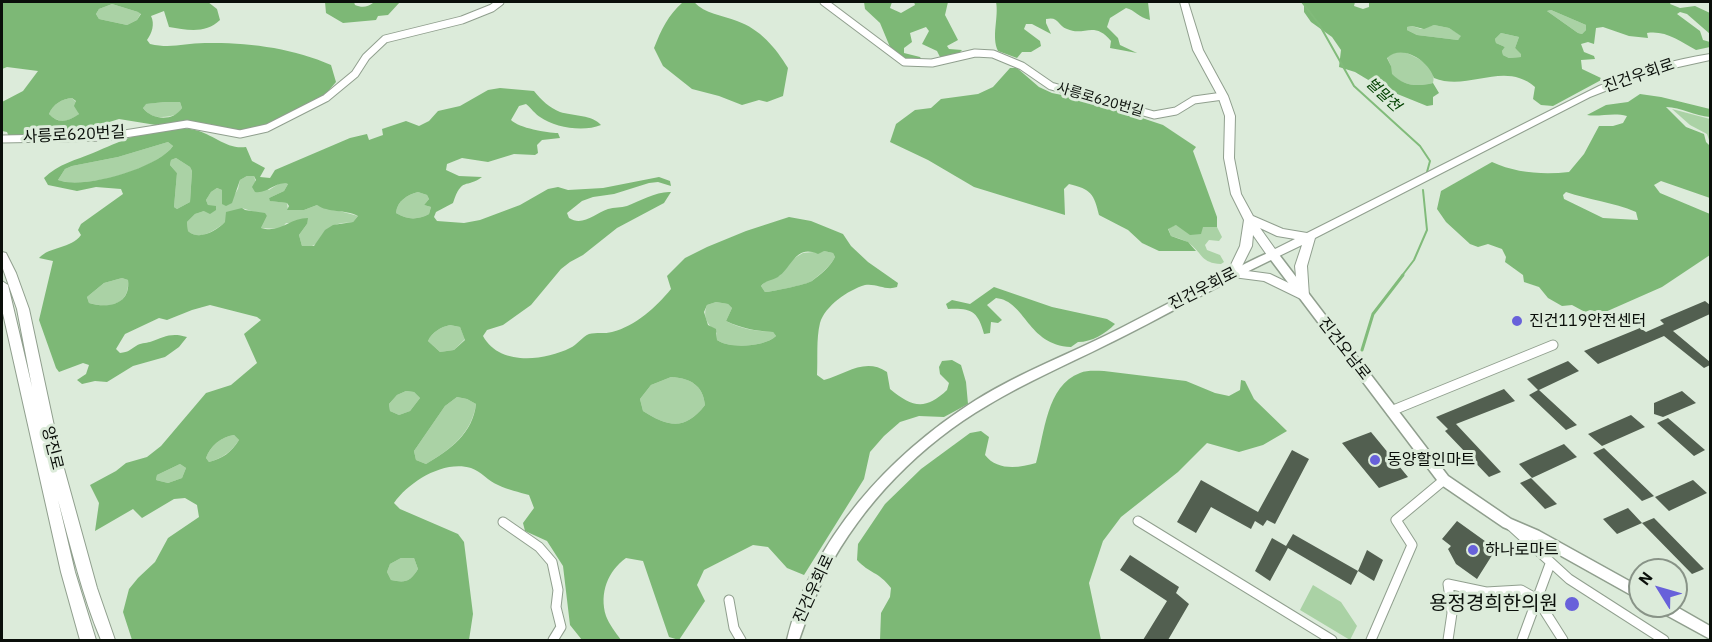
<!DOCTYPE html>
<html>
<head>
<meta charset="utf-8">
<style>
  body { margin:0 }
  #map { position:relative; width:1712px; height:642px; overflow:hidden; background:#dcebda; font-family:"IBM Plex Sans",sans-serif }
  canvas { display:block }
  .frame { position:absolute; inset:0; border:3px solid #0a0f0a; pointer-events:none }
  .north { position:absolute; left:1628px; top:558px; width:60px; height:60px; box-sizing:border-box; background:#dcebda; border:2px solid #889387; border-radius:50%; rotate:307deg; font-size:16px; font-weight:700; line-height:24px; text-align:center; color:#0a0f0a }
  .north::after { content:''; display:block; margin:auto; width:21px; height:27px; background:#6861da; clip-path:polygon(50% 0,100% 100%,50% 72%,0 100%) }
</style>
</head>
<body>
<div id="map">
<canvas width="1712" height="642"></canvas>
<div class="frame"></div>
<div class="north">N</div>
</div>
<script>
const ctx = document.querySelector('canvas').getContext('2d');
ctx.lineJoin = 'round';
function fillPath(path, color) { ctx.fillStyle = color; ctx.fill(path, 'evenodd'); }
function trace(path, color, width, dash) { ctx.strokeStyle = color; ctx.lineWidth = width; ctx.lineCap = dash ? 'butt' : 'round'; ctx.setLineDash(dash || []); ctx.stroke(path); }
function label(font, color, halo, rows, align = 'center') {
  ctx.font = font + ' "IBM Plex Sans","Noto Sans KR",sans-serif'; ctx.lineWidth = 6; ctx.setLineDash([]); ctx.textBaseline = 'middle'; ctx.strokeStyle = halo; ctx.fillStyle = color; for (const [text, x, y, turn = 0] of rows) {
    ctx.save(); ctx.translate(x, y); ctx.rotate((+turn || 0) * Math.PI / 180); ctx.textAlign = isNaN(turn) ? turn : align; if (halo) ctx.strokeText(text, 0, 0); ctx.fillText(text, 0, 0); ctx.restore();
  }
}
fillPath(new Path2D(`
  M112,4L138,12L141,13L137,20L127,25L99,19L96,14L99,9Z
  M1551,10L1586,25V30L1582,34L1578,33L1547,11Z
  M1434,25L1449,28L1462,36L1458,40L1417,35L1407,30V27L1412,26L1421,29Z
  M1501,33L1519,37L1515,48L1522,54L1521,57L1509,58L1503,55L1502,51L1505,47L1496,43L1495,39Z
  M1401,51C1415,56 1438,66 1433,83C1416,87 1404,86 1391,74V66L1387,57L1393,53Z
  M72,98L76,102L79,114C69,122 58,124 49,114C53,104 62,99 72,98Z
  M165,102H180L182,108L178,114C165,118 152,120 143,108L145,104Z
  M1672,109L1710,119V143L1707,134L1690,125Z
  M168,142L173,146C157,169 84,190 58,180L65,169L72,166L118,157Z
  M176,158L190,167L192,171L190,202L177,209L174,207L177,173L170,165L171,160Z
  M247,176H254L256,183L269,190L280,183L288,184L284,191L269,198L271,201L287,203L288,210H304L317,205L358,216L353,222C348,223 343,222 338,224C324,228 321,251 302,246L299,235L307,224L286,223L281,229L261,228L267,216L242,208C229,218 204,246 188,231L187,222L195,214L204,211L208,205L206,200L211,192L217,188L222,190L224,195L233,197L238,189L240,180Z
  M418,192L427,195L429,199L424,205L431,207L429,214C418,220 407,220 396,213C397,201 407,195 418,192Z
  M1176,225L1217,227L1222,237L1219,241L1209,240L1205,245L1207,250L1220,255L1224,262L1221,264C1201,263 1203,254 1190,244C1185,240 1177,238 1171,236L1168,228Z
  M824,251L833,253L835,257C831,266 819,275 812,281C809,284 771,292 765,292L761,286L766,281L779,276L791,260L803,253Z
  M122,278L128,280C130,305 109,309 89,303L87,297L104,283Z
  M716,302L728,304L732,308L726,321C741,329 756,331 773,332L776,336C765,347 729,349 717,340V333C708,325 702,317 707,305Z
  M450,325L460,327L465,339L454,350L440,352L428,341C432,332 441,327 450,325Z
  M671,377C690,378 703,385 705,405C685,431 668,427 643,411L640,399L651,385Z
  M406,391L414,392L420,398L410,411L399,415L390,411L389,404L397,395Z
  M457,397L467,399L476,404C472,433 450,450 426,464L416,460L414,451L445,406Z
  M234,435L239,440C231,452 223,458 209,462L206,458C210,446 221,437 234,435Z
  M180,464L186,468L182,478L168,483L156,480L157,475Z
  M401,558H414L418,569C410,582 405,583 391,580L387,572L390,564Z
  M1313,585L1341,602L1357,626L1350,640L1300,610Z`), '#aad2a5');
fillPath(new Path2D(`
  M2,2H208L217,9L220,20C206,34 187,30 169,27L164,11L151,16C155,24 152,33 147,40L150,44C172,49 184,43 205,43C247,42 293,48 331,65L336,82L324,96L285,119L239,133L178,124L156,125L119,119L106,123L93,135L9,137L7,132L2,131V102L23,91L38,71L7,67L2,69ZM112,4L138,12L141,14L137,20L127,25L99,19L96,14L99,9ZM72,98L76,101L74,106L79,114C68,122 58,124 49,114C53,104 62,99 72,98ZM165,102H180L182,108C173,122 152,120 143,108L146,104Z
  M325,2H354L355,5C362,8 368,7 373,3L371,2H400L388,15L378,16L376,20L343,23L326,13Z
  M683,2H694C705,14 722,15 737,21C760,29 776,48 788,68L783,96L767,102L759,100L742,105L719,96L692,89L663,66L654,48C661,30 668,15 683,2Z
  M864,2H892L890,8L901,13L915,5L914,2H948L945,15L958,40L947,46L949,49L962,50C956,57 949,58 940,57L937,51L922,44L929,31L926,27L910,33L912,42L904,48V53L920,57L922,60L904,61L890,47L880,23L865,9Z
  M996,2H1148L1150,20C1138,17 1135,10 1126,8L1110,18L1107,27L1118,38L1120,45L1137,53L1110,48L1111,41C1094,20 1084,37 1067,29C1057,25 1059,16 1046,19V23L1051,34L1032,24H1026L1024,29L1040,41L1041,46L1031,52H1022L1017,58L998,51C991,37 999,17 996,2Z
  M1304,2H1355L1354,6L1363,9L1369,7V2H1671L1670,4L1680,8L1695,6L1710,13V34L1687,14L1680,12L1677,14L1700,31L1703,40L1710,42V47L1696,50C1680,41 1665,30 1647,33L1648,38L1629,36L1603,27L1596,28L1594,44L1588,42L1581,44L1584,52L1594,56L1595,59L1581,60L1582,69L1603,79L1553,106L1541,105L1533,99L1535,87C1504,60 1468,92 1434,78C1429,61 1402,43 1387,58L1391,66L1392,74C1404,86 1416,87 1433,83L1439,93L1433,97V105L1427,106L1380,87L1355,72L1339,67L1341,50L1332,37L1311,22L1304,12ZM1551,10L1586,25V30L1582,34L1578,33L1547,11ZM1434,25L1449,28L1461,36L1458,40L1417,35L1407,30V27L1412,26L1424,29ZM1501,33L1519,37L1515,48L1521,54V57L1509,58L1503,55L1502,51L1505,47L1496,43L1495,39Z
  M1010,68H1017L1039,87L1052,93L1091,101L1163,125L1196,147L1193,151L1217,217V227H1203L1201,234L1190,235L1176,225L1168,229L1171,236L1188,242L1196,251H1159L1142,243L1128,230L1099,215C1094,194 1091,189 1069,184L1064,189L1065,215L974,187L928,160L890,142L896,124L915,110L931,108L941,99L978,94L993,87Z
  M500,88L534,91C541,100 550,108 560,112C573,116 593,115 601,125C584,132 555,128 540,117C535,114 531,108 526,104L519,106L511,120C519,128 547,133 558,133L560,138L542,140L537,145L538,153L535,155L514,154L488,162L462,158L447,164L446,170L459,176L482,177C466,189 462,176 453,203L436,212L434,217L437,221L464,223L480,220L520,205L548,189L558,187L568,190L603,188L659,177L670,181L671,186L658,182L649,183L614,194L593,197L582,201L567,213L569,218C583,227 595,213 608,209C614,207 621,208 627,206C640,201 657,191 671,192L664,203L617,228L583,255L570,262L561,269L531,305L503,325L487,330L483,336C499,366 544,361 570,348C577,345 582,337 589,334C596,332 605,334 612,332C636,326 656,307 671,289L667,276L685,258L707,247L746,231L789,217L811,221L843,234L851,246L868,262L898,283L897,287C886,291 876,283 865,285C848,290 825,306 820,323C816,339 818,359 817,375L824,380C846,374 865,357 887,372L890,389C912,407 925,411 947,390L949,383L940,374L939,367L942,361L952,360L961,365L966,382L968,404L944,417L919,416L900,422L884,436L870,452L864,479L804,575L787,568L768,547L753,545L704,570L697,585L705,601L679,640L669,637L643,561L626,558C608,571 599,593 606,616C609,624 616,633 621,640H582L570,625L563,566L547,541L525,531L523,523L534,508L529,495C519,492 508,490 498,485C488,481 482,472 471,468C443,460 409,482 394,503L400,509L458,534L464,542L473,614L469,640H132L123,612L129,589L138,578L155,562L168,538L199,517L197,505L185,498L174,499L142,518L133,509L95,531L99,503L90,485L116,471L126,463L147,457L161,446L206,393L231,385L257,363L244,334L261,320L257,317L210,305L192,310L167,320L159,318L125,334L116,349L120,353C129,352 129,350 136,346C140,343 146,343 150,342C164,337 171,332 187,337L179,347L165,357L133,366L107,382L95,381L82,384L77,380L86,374L89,365L83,363L59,372L56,368L39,320L53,261L39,258C50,246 71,249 81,235L78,230L81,224L123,194L121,189L96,187L77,191L48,185L44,178C58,164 76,160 93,153C124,140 159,122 195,130C213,134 227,150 246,147L252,161L265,168L260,177L270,178L275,170L350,138L367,134L369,140L383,135L382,129L406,121L419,126L429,121L438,111L460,106L488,90ZM168,142L173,146C158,168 83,190 58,180L65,169L72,166L118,157ZM176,158L190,167L192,171L190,202L177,209L174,207L177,173L170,165L171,160ZM247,176H254L256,180L252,187L255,192C268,194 275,181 288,184L284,191L269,198L270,201L287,203L289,206L287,210H304L317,205C328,213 345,209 358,216L353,222L333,225L325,230L314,246H302L299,235L307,224L308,218C289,218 280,234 261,228L267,216L265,213L245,210L242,208L226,212L225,222C216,231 199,241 188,231L187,222L195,214L204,211L210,214L216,210V206L208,205L206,200L211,192L217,188L222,190V204L226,206L232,203L240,180ZM418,192L427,195L429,199L424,205L431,207L429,214C418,220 407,220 396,213C397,201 407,195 418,192ZM824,251L833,253L835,257C831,266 820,275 812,281C808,284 771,292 765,292L761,286C766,280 771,281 778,277C792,268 795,244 818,254ZM122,278L128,280C131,304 109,309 89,303L87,297L104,283ZM716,302L728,304L732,308L726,321C741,328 755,331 773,332L776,336C765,347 729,349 717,340L716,329L708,325L704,312L707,305ZM450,325L460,327L465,340L454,350L440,352L428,341C432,332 441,327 450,325ZM671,377C690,378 703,385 705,405C685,431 668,427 643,411L640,399L651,385ZM406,391L414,392L420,398L410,411L399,415L390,411L389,404L397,395ZM457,397L467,399L476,404C473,433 450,450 426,464L416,460L414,451L445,406ZM234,435L239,440C231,453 223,458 209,462L206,458C210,446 221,437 234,435ZM180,464L186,468L182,478L168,483L156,480L157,475ZM401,558H414L418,569C410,582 405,583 391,580L387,572L390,564Z
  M1640,94L1661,97L1710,109V117C1695,116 1681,107 1666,107L1686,127L1704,134L1706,142L1710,146V198L1661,181L1654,185L1660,193L1710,214V255L1662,287L1603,313L1590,310L1585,312L1572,305L1562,306L1548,298L1539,287L1524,282L1523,275L1505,262L1506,257L1502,249L1488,244L1478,247L1470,244L1446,222L1437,209L1441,191L1492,162C1516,173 1543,175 1569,172L1584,154L1599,126H1613L1623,123L1627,116C1613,112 1600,117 1587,115L1606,105L1628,102ZM1566,192C1589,200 1613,202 1636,212L1638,220L1603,218L1564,199L1563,195Z
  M994,287L1052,307L1107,319L1115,324C1105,334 1092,342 1078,342L1071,347C1027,345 1026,301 996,298L987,305L1002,320L998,323L991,322L990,333L984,334C978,311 971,308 948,309L946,304L952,300L970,304Z
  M1104,371L1186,381L1215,393L1229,396L1240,390L1241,380L1245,381L1254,399L1287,431L1263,445L1239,452L1207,443L1178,472L1121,517L1103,541L1089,583L1101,640H880L881,613L890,597L891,588C878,571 870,574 857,560L858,544L885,504L921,469L970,433L981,431L989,437L985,455C997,471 1019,468 1036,463C1045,433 1046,386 1080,373C1087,370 1096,371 1104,371Z`), '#7db876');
trace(new Path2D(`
  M1302,2L1319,24L1354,86L1420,146L1430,161L1427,172
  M1401,277L1414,260L1427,230L1423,190`), '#81bb7a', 2);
trace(new Path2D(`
  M1362,350L1373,314L1403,275`), '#81bb7a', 3);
fillPath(new Path2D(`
  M1705,301L1710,305V314L1673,331L1710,362V365L1704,368L1664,336L1598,364L1584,351L1640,328L1646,332L1664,324L1660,320Z
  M1568,361L1579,371L1539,390L1577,425L1566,430L1529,395L1538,390L1527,379Z
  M1504,389L1515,401L1456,424L1501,472L1489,477L1445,431L1448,429L1436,417Z
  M1682,391L1696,403L1663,417L1654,414V403Z
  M1631,415L1645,427L1602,446L1588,434Z
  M1668,418L1705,450L1694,456L1657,423Z
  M1371,432L1408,477L1379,488L1342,443Z
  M1564,444L1577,457L1532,478L1519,464Z
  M1604,448L1654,496L1642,501L1593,453Z
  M1292,450L1309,459L1275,524L1267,520L1263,526L1255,521L1251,529L1211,507L1196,533L1177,522L1201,480L1258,512Z
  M1531,478L1557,504L1545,509L1520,483Z
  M1693,480L1707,493L1669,511L1655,497Z
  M1628,508L1642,523L1654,518L1704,569L1692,574L1642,523L1617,534L1603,519Z
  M1457,521L1496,549L1477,579L1456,564L1448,549L1451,546L1442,539Z
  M1293,534L1358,571L1367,550L1383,560L1374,581L1358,571L1351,585L1288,548L1270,581L1255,571L1272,538L1286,546Z
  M1130,555L1179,587L1176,593L1189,604L1168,640H1143L1167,601L1120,570Z`), '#525f50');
const minorFar1 = new Path2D(`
  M824,2L904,62L932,63L975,53L993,54L1022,66L1051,86L1154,115L1176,111L1194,100L1223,96
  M2,139L106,137L187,124L240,134L267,128L326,98L355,74L366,57L385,39L462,20L492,8L500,2`);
const minor = new Path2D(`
  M1391,411L1553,345
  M1138,521L1332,640
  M503,522L539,547L552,562L558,590L556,607L561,627L553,640
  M1511,526L1569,579L1664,640
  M729,600L734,628L741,640
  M1371,640L1412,545L1396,520L1444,480
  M1448,640L1452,613L1448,584L1486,592L1521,590L1537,599L1563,640
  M1522,640L1550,564`);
const tertiary = new Path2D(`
  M1273,251L1277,252L1448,476L1511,519L1539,531L1640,587V600L1531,539L1503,527L1440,484L1271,260C1215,287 1161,318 1106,345C1066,365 1026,382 988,405C921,444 862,504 826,573C815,595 807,617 799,640H787C812,539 889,455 976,400C1021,372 1072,353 1119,329C1152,312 1186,294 1220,277C1237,268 1255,258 1273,251Z
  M1655,606H1675L1710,626V639L1657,610Z`);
const secondary = new Path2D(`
  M1180,2H1188L1203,50L1228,96L1235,116L1234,158L1241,194L1253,216L1283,229L1307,233L1599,86C1635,71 1671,60 1710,54V60L1651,73L1590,97L1315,238L1307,266L1309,296L1303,300L1264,281L1233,277L1227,273L1240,246L1244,220L1231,194L1224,158L1225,116L1218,96L1193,50ZM1260,228L1277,236L1295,239L1275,249ZM1253,235L1269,258L1273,259L1302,245L1295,266L1297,287L1270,274L1240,270L1252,246Z
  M2,252L6,253L16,273L29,309L60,454L97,588L115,640H101C82,595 71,547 58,500L75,572L96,640H80L61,572L2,309V281L8,285L32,387L17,309L2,266Z`);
trace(minorFar1, '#909f8e', 9);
trace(minor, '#909f8e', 11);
trace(tertiary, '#909f8e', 3);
trace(secondary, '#909f8e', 2);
trace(minorFar1, '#fff', 7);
trace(minor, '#fff', 9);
fillPath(tertiary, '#fff');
fillPath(secondary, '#fff');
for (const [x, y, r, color] of [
  [1517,321,6,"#6861da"],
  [1375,460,6,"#6861da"],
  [1473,550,6,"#6861da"],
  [1572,604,8,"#6861da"]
]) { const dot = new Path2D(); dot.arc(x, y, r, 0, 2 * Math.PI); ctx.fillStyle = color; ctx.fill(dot); trace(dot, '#dcebda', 2); }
label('14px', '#0a0f0a', '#dcebda', [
  ["사릉로620번길",1100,100,16]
]);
label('italic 15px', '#024200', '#dcebda', [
  ["벌말천",1383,95,43]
]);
label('16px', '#0a0f0a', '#dcebda', [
  ["진건우회로",1639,76,-19],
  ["사릉로620번길",74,135,-3],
  ["진건우회로",1203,289,-27],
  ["진건오남로",1344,349,52],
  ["양진로",52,448,76],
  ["진건우회로",814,589,-65]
]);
label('16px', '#0a0f0a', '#dcebda', [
  ["진건119안전센터",1529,321],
  ["동양할인마트",1387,460],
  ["하나로마트",1485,550]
], 'left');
label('20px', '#0a0f0a', '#dcebda', [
  ["용정경희한의원",1558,604]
], 'right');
</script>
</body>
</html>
